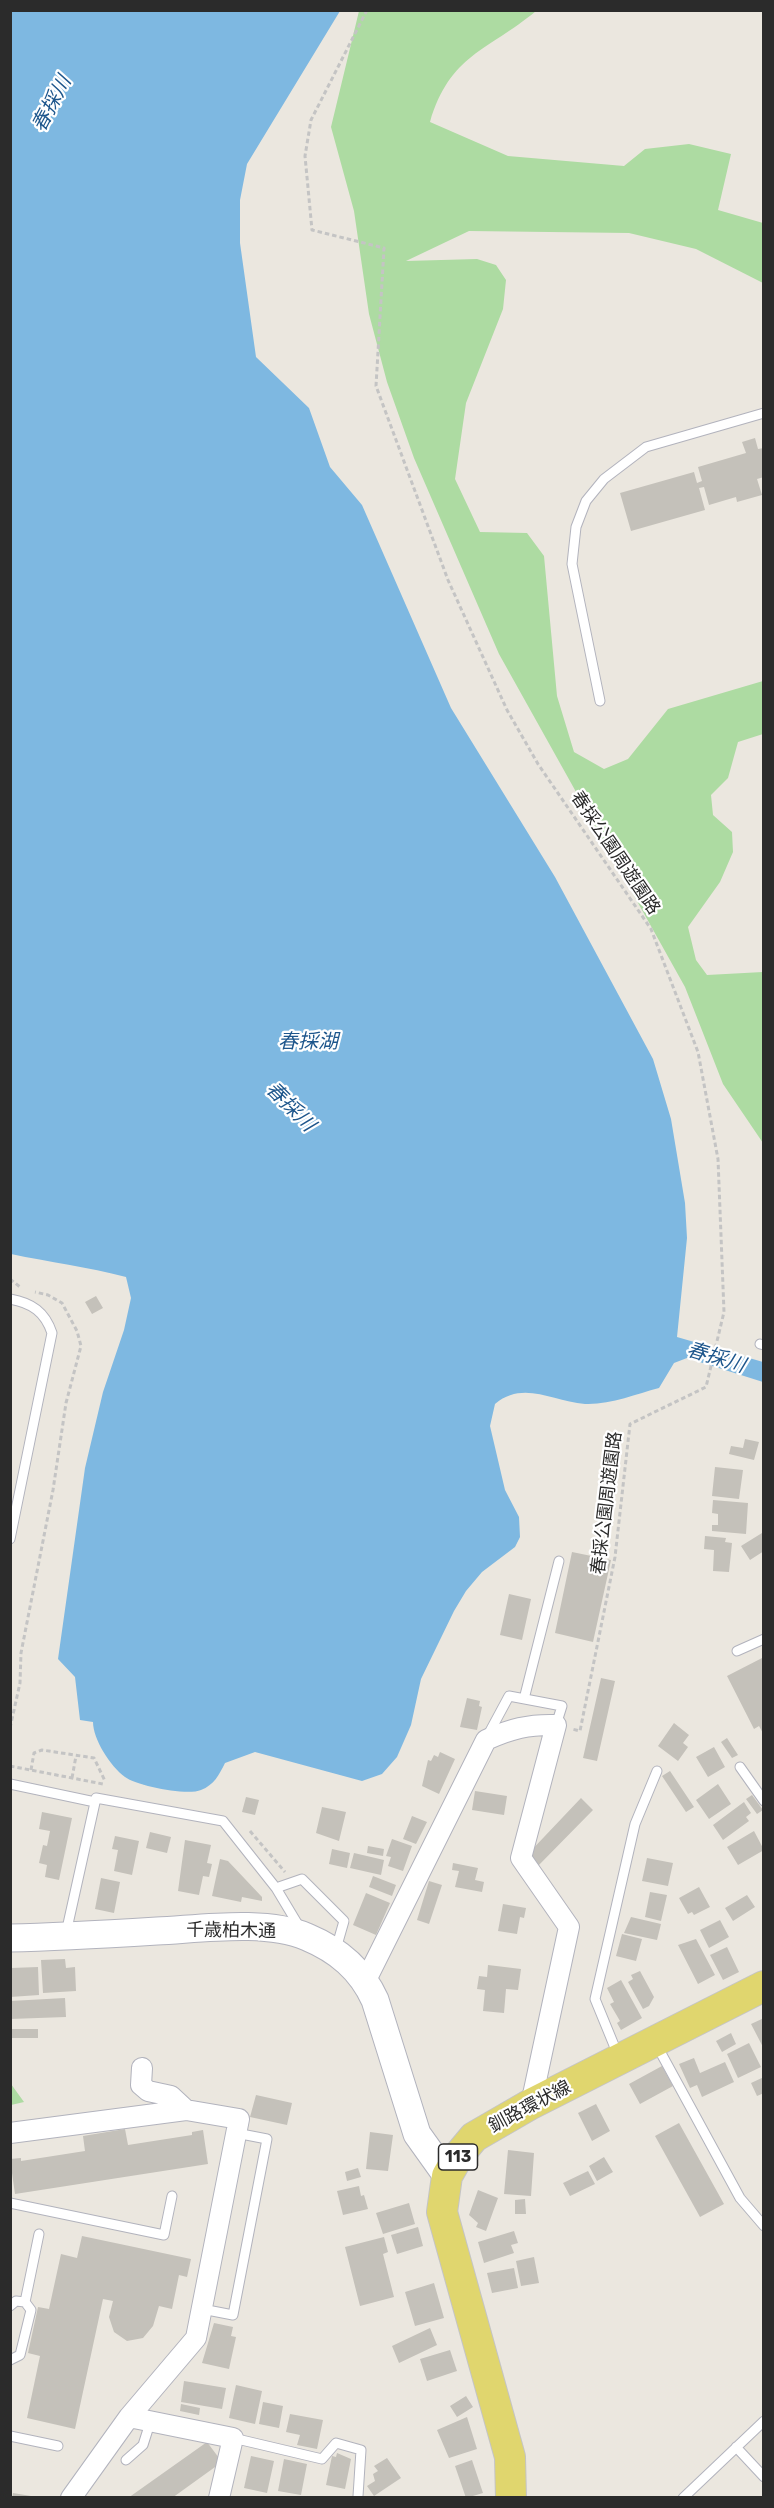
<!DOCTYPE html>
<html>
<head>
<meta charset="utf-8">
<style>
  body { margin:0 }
  #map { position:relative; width:774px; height:2508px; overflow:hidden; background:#ebe7df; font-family:Rubik,sans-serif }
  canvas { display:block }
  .frame { position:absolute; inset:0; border:12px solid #2b2b2b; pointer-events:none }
</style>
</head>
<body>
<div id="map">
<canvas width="774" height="2508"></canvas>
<div class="frame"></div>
</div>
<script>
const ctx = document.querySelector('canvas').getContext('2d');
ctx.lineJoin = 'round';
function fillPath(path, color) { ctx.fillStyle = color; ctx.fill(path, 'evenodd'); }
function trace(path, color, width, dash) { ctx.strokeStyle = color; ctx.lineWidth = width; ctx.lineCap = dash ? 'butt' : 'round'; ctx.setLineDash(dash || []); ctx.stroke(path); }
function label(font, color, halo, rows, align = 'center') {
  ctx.font = font + ' Rubik,"Noto Sans JP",sans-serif'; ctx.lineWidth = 4.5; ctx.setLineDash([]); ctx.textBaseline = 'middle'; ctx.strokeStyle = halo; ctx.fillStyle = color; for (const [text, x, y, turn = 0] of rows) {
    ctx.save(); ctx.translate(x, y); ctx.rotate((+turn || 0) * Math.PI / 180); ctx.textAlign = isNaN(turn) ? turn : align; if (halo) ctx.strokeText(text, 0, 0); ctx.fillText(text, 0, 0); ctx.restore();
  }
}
fillPath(new Path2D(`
  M359,11H536C488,51 450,54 430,122L508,156L624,166L645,149L689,144L731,154L718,210L763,223V283L696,249L629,233L469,231L406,261L477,259L496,265L506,280L503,309L466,403L455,479L480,532L527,533L544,556L557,696L574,752L604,769L628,759L668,709L763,681V734L738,742L728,778L711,795L713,815L732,832L733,852L720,882L688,927L696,960L707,975L763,972V1143L723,1084L685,987L499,654L414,458L387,382L369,314L354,211L331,127Z
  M11,2084L24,2102L11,2105Z`), '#addba2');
fillPath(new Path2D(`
  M11,10L340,11L247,164L240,200V243L256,357L309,408L330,467L362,505L451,708L555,877L653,1059L671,1119L685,1203L687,1238L677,1337L763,1362V1382L687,1358L674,1363L659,1388C636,1394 610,1405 585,1404C553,1402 524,1380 495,1404L490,1426L505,1490L519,1517L520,1537L515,1547L482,1572L466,1591L454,1611L421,1679L411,1725L397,1757L382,1774L362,1781L255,1752L225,1763C219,1775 214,1785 201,1790C187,1796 137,1786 125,1777C110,1766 93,1739 93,1722L80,1720L75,1677L58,1659L85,1468L103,1392L124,1330L131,1298L126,1277C88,1267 49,1262 11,1254Z`), '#7eb8e1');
fillPath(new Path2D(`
  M755,438L758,449L764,448V477L757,479L762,495L737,502L736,497L709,505L704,487L699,488L705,510L631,531L620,493L694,472L697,483L702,481L698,467L746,453L742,442Z
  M96,1296L103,1308L92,1314L85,1302Z
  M745,1439L759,1442L754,1460L729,1454L731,1446L743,1448Z
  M715,1467L743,1470L739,1499L712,1496Z
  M713,1500L748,1503L746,1534L712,1531V1525H718V1514L712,1513Z
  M762,1533L764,1551L750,1560L741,1546Z
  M705,1536L726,1538L725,1542L732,1543L729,1572L713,1571L714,1550L704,1549Z
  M572,1552L611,1560L593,1642L555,1633Z
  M509,1594L531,1599L522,1640L500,1635Z
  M764,1657V1735L759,1726L754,1729L727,1676Z
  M601,1678L615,1681L597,1761L583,1758Z
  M467,1698L480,1701L479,1706L482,1707L477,1730L460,1727Z
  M674,1723L689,1735L683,1743L688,1747L678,1761L658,1746Z
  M727,1738L738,1755L732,1758L721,1742Z
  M714,1747L725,1767L708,1777L696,1757Z
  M440,1752L455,1759L439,1794L422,1786L428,1760L431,1761L434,1755L438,1757Z
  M670,1771L694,1807L686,1812L662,1776Z
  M718,1784L731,1804L709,1819L696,1800Z
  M475,1791L507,1796L504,1815L472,1810Z
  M752,1795L763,1810L757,1814L746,1799Z
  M246,1797L259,1800L255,1815L242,1812Z
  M581,1798L593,1810L537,1867L526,1856Z
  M744,1802L751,1813L746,1817L749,1821L723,1840L713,1825Z
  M322,1807L346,1812L339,1841L316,1833Z
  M42,1812L72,1818L59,1880L45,1877L47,1865L39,1863L43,1845L47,1846L50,1831L39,1829Z
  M412,1816L427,1822L416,1844L403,1839Z
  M754,1831L764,1850L738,1865L727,1847Z
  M150,1832L171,1837L167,1853L146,1848Z
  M115,1836L139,1841L132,1875L114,1871L118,1850L112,1849Z
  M392,1839L412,1846L403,1871L388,1866L391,1857L386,1856Z
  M185,1840L211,1845L207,1863L212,1864L209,1877L203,1876L199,1895L178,1891Z
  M368,1846L384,1849L383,1856L367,1853Z
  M332,1849L350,1853L347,1868L329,1864Z
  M354,1853L384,1860L381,1875L350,1868Z
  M647,1858L673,1863L668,1886L642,1881Z
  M220,1859L228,1861L262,1897V1901L242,1897L241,1902L212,1896Z
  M453,1863L478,1868L475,1880L484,1882L482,1892L455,1887L459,1871L452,1870Z
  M373,1876L396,1885L392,1896L369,1887Z
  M101,1878L120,1882L114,1913L95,1909Z
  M429,1881L442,1885L429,1924L417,1920Z
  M699,1887L710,1907L694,1915L692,1912L688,1914L679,1898Z
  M650,1892L667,1895L661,1921L645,1917Z
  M366,1893L390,1903L376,1935L353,1925Z
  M747,1895L755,1907L733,1921L725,1908Z
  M503,1904L526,1908L524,1918L520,1917L517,1934L498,1931Z
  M631,1917L661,1924L657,1940L624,1933Z
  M720,1920L729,1937L709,1948L700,1930Z
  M622,1934L642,1939L636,1961L616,1956Z
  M696,1939L715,1975L698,1984L678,1945Z
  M727,1947L739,1972L723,1980L710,1955Z
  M65,1959L66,1968L75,1967L76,1991L43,1993L41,1960Z
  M488,1965L521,1969L518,1990L506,1989L504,2013L483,2011L485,1990L477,1989L479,1976L487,1977Z
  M38,1967L39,1995L10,1997L11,1968Z
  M640,1971L654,1997L649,2006L643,2009L628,1982L633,1979L631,1975Z
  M621,1980L642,2018L621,2030L617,2023L620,2021L610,2004L614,2002L607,1988Z
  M65,1998L66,2017L10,2019V2001Z
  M764,2018V2049L751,2024Z
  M11,2029H38V2038H11Z
  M731,2033L736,2044L722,2052L716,2041Z
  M749,2043L761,2067L738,2078L727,2054Z
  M694,2058L700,2073L725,2062L734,2082L702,2097L697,2085L690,2088L679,2064Z
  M662,2066L673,2086L640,2104L629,2084Z
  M764,2077V2093L757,2096L751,2083Z
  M256,2095L292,2103L287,2125L250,2117Z
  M596,2104L610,2131L592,2141L578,2113Z
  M679,2123L724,2204L700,2217L655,2136Z
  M125,2129L128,2145L192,2135V2132L203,2130L208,2164L15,2194L10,2159L21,2158V2161L85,2151L83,2136Z
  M370,2132L393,2135L388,2171L366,2169Z
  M508,2150L534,2153L531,2196L504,2194Z
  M604,2157L613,2172L597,2181L589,2166Z
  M358,2168L361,2177L347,2181L345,2172Z
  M588,2171L595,2184L570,2196L563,2183Z
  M359,2186L361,2196L364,2195L368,2209L343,2215L337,2191Z
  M478,2190L498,2198L486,2231L476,2227L478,2223L469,2215Z
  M525,2199L526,2214H515V2200Z
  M409,2203L415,2224L383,2234L376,2213Z
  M418,2227L423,2246L397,2254L391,2235Z
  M514,2231L518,2243L511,2245L514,2253L484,2263L478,2242Z
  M82,2236L191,2259L187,2277L179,2275L172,2309L159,2306L153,2326L143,2338L127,2341L114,2332L109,2317L113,2301L103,2299L75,2429L27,2418L40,2356L28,2353L38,2307L49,2309L61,2254L77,2258Z
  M384,2237L388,2252L383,2254L394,2297L360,2306L345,2247Z
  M534,2257L539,2283L521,2286L516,2261Z
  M514,2268L518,2288L492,2293L487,2273Z
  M434,2283L444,2318L415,2326L405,2292Z
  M214,2323L233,2327L231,2336L236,2337L229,2369L202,2363Z
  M430,2328L437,2345L399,2363L392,2346Z
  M450,2350L457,2371L427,2381L420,2359Z
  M184,2381L226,2388L222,2409L181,2402Z
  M236,2385L262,2391L255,2424L229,2418Z
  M466,2396L473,2407L457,2417L450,2406Z
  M263,2402L283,2406L279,2428L259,2424Z
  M181,2404L200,2408L199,2415L180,2411Z
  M290,2414L323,2420L317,2449L297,2445L300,2435L286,2432Z
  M467,2417L477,2449L449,2458L437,2430Z
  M207,2442L222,2462L172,2498H128Z
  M337,2453L351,2459L345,2489L326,2485L332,2456L336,2457Z
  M251,2456L274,2461L267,2493L244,2488Z
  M387,2458L401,2478L374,2496L367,2486L375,2481L373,2474L378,2471L374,2466Z
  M284,2459L307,2464L301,2495L278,2491Z
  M472,2460L483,2493L466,2498L455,2466Z
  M13,2493L31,2496V2498H12Z`), '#c4c1ba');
const lane = new Path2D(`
  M600,701L572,564L576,527L586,501L604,479L646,447L764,413
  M10,1299C32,1303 45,1312 52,1333L10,1539
  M760,1344L764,1345
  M737,1651L764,1639
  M524,1699L559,1561
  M488,1735L509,1696L562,1706L556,1725
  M740,1767L764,1801
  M10,1784L95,1802
  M276,1888L302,1879L344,1921L336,1949
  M66,1933L96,1798L223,1821L276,1888L300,1928
  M656,2044L740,2198L764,2226
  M618,2055L595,1999L635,1824L657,1771
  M10,2203L164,2235L172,2196
  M10,2306L16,2301L25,2302
  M202,2309L233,2315L267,2139L236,2133
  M10,2360L20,2355L31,2310L25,2302L39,2234
  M10,2436L58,2446
  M233,2438L322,2459L336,2443L361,2450L358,2496
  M736,2447L764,2477
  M126,2460L143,2445L150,2423
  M683,2498L764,2421`);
const street = new Path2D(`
  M366,1980L486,1740C510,1729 529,1724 556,1725L521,1858L569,1927L531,2104
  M10,2133L186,2110
  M129,2417L233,2438L219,2498
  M71,2498L129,2417L196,2338L239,2119L186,2110L171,2096L148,2091L141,2085L142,2068`);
const secondary = new Path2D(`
  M10,1938C59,1937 108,1934 157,1931C200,1929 266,1919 307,1937C338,1950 361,1969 375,2000L417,2134L447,2176`);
const primary = new Path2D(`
  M511,2498L510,2457L442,2212L447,2176L459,2155L474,2137L531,2104L764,1986`);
trace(lane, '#b2b3bd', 11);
trace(street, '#b2b3bd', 22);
trace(secondary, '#b2b3bd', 29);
trace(primary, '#c4c4c4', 32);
trace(new Path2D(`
  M367,10L311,120L305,156L312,230L384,248L376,386L448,580L507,710L538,764L651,929L698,1052L718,1159L724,1312L706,1387L630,1424L615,1557L580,1731L572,1729
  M10,1279L20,1287
  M10,1728L20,1683L21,1653L53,1490L66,1403L81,1346L77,1331L62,1303L48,1295L35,1292
  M10,1766L103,1784
  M31,1770L34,1753L42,1750L94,1758L105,1781
  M72,1778L76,1756
  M250,1831L285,1872`), '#c4c4c4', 3, [4.5, 3]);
trace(lane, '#fff', 9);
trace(street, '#fff', 20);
trace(secondary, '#fff', 27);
trace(primary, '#e0d66e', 30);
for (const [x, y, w] of [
  [458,2157,39]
]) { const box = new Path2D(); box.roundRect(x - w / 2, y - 13, w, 26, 4.5); ctx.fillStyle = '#fff'; ctx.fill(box); trace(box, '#2b2b2b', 1.5); }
label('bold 16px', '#2b2b2b', null, [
  ["113",458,2157]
]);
label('18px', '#2b2b2b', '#fff', [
  ["春採公園周遊園路",615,853,56],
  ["春採公園周遊園路",607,1503,-83],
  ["千歳柏木通",231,1931,1],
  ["釧路環状線",530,2107,-28]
]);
label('italic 20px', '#1d568c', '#fff', [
  ["春採川",52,104,-62],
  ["春採湖",308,1042],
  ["春採川",290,1107,45],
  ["春採川",716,1358,17]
]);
</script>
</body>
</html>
